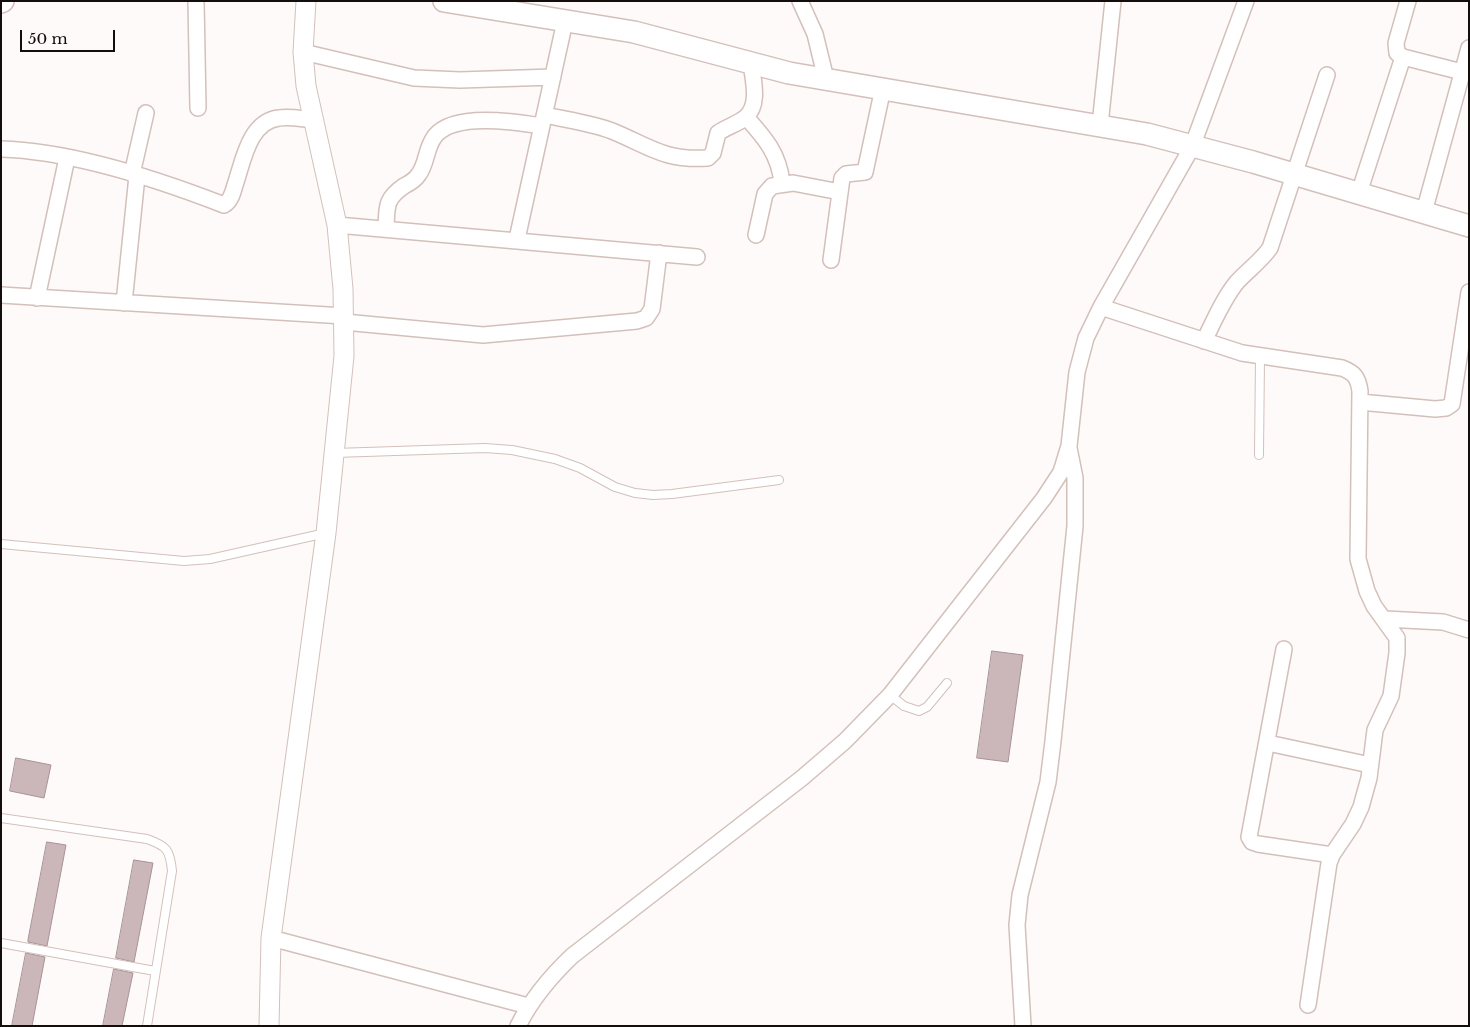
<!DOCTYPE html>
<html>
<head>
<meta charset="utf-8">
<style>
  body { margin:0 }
  #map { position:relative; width:1470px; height:1027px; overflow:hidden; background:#fefaf9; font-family:"Libre Baskerville",serif }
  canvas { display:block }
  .frame { position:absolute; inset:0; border:2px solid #130d0b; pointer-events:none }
  .scale { position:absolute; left:20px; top:30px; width:95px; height:22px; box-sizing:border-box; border:2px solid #130d0b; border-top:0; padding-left:6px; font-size:15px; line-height:18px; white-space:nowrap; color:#130d0b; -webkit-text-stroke:4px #fefaf9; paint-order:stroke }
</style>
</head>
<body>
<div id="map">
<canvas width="1470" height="1027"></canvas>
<div class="frame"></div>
<div class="scale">50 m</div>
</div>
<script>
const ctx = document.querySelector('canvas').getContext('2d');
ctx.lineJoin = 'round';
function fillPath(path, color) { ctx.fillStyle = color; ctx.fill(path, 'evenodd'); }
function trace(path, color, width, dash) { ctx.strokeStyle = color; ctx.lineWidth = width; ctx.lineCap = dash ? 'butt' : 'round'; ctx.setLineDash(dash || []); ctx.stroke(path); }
const building = new Path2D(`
  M992,651L1023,655L1008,762L977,758Z
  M16,758L51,765L44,798L10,791Z
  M47,842L66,845L47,946L28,942V940Z
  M134,860L153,863L134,962L116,958Z
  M26,953L45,957L32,1026H12Z
  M114,969L133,973L122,1026H103Z`);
fillPath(building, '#cbb7ba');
trace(building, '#a69396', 1);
const service = new Path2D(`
  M335,453L485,448L512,450L555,459L580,468L615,487L635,493L653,495L672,494L779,480
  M1259,455L1260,357
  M1,544L184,561L210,559L326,533
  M890,695L904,706L919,711L927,707L947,683
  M1,818L147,839C167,846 170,850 172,871L147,1026
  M1,943L155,971`);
const minor = new Path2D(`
  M196,1L198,108
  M800,1L815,34L826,79
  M1408,1L1396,43L1397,53L1403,57L1462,72
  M303,52L414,78L460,80L553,77
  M545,115C567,120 591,123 612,131C649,146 664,161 708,158L713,153L718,133C726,127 738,124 746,117C760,104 753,80 751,63
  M746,117C765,138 779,154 782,183
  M1100,125L1113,1
  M1,149C73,151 157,179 224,205C231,201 233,192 235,185C243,162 249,121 279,118C290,116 302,119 313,120
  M132,174L146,113
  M1359,193L1403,57
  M1424,212L1469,48
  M337,225L697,257
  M386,228C387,207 385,199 404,186C410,183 416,179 419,174C427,163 426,147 435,136C454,112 516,122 542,126
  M756,235L765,194L772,186L793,183L840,192
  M517,239L565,21
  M831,260L842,178L846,174L865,172L883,88
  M1,295L344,316
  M37,298L67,158
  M124,303L137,176
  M1101,307L1242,353L1342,368C1355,373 1358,378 1360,391L1358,559L1367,591L1374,606L1397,638V653L1391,696L1375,730L1369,778L1361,807L1353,824L1332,855L1329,863L1308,1005
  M344,322L483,335L637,321L646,318L652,309L659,253
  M1204,341C1214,321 1223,299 1237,282C1248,270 1261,261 1270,248L1327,75
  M1360,402L1435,409L1446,408L1452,404L1469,292
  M1385,619L1443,622L1469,630
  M1284,649L1249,837L1252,842L1258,844L1332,855
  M1268,743L1370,765
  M271,938L528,1006
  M518,1026C532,998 550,977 572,956L802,778L845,741L890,695L1044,498L1061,472L1069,446L1077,372L1086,338L1101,307L1192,147L1246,1
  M1023,1026L1017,925L1020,895L1048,782L1053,741L1075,526V478L1069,448`);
const tertiary = new Path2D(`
  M269,1026L271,938L326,533L344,356L343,289L337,225L306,86L303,52L306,1`);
const secondary = new Path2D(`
  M444,1L634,32L789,73L1147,134L1253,162L1469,226
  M1,2L3,1`);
trace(service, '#d3c0ba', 10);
trace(minor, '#d3c0ba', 18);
trace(tertiary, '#d3c0ba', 21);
trace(secondary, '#d3c0ba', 24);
trace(service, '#fff', 8);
trace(minor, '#fff', 15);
trace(tertiary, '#fff', 19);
trace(secondary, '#fff', 21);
</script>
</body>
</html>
